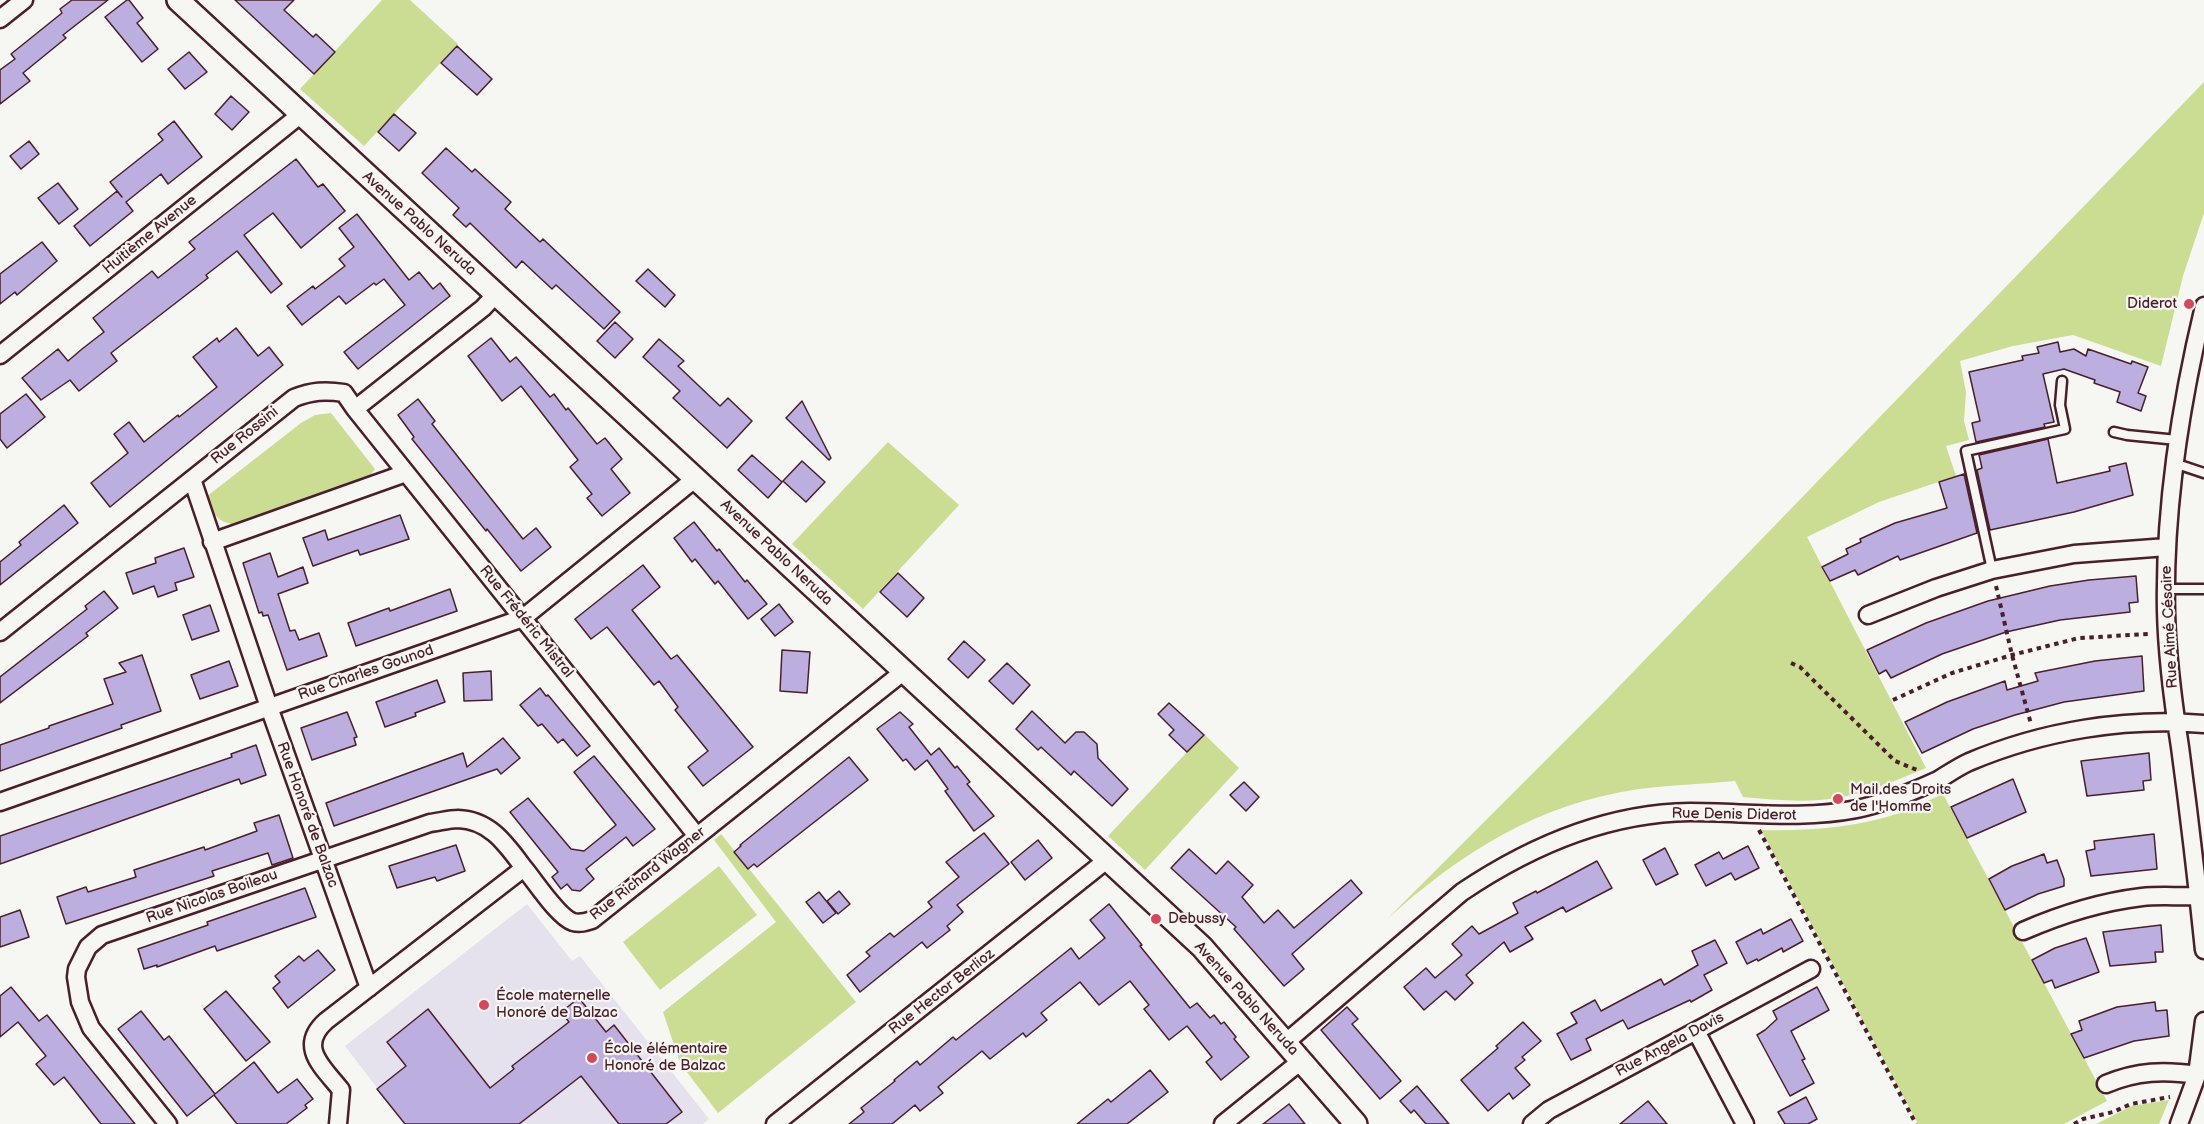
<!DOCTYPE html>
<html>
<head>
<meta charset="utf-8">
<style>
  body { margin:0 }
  canvas { display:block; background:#f6f6f2 }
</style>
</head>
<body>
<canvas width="2204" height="1124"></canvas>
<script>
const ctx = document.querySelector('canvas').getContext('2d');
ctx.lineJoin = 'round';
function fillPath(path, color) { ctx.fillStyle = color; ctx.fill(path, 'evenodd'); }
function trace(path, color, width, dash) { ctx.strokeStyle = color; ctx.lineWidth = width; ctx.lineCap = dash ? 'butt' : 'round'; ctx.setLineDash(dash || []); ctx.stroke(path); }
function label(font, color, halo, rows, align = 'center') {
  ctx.font = font + ' "Balsamiq Sans",sans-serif'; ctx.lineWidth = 4.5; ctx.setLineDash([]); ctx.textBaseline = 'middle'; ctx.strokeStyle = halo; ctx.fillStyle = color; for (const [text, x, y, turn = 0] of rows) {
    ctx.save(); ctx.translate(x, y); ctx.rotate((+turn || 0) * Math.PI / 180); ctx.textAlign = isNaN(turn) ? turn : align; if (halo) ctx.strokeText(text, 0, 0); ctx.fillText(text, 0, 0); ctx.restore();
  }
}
fillPath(new Path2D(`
  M527,904L572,961L580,956L709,1119L703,1124H405L345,1046Z`), '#e5e1ed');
fillPath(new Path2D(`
  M382,0H410L458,44L364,146L300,89Z
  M2204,82V213L2183,276L2161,366L2073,335L2013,346L1960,361L1966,392L1964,421L1969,440L1946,446L1956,476L1879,502L1807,537L1926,768C1897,780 1868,793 1837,798C1806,803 1774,800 1743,797L1735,781C1703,784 1670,785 1639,789C1537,804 1462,852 1387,919L1602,704Z
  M331,413L375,469L364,483L246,524C222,526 214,519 206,497L301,423L315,415Z
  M888,442L959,505L863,609L792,544Z
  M1204,734L1239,768L1145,870L1108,836Z
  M1943,794L2107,1101L2064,1124H1918L1761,830C1810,831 1854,828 1900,813C1915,808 1929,800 1943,794Z
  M721,834L856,1002L718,1113L680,1063L663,1012L776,922L714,840Z
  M719,866L757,915L660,990L623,942Z
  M2169,1100L2159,1124H2096L2132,1106Z`), '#cbdd92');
const building = new Path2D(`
  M72,0H108L63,35L66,38L23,73L30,81L0,104V70L15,59L11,54L62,13L60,9Z
  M127,0H129L143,18L137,23L158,49L142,62L105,17Z
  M235,0H294L284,10L313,37L316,34L335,52L314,74Z
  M457,46L492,79L477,95L441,63Z
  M189,52L207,72L185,89L168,69Z
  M231,96L249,112L232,130L215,114Z
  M394,114L416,133L399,151L378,132Z
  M174,121L202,157L168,184L161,174L126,202L133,211L90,246L74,226L117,191L122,197L110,182L163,140L158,134Z
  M29,141L39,154L21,169L10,156Z
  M446,148L472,172L475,169L511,202L505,209L540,242L543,239L620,312L604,329L556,285L552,289L522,261L516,268L470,223L466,227L453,215L459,208L422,173Z
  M296,159L318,187L323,184L345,211L301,248L273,213L244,235L282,284L271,293L237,251L206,275L208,278L111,353L117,361L79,391L70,380L41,400L22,378L58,349L68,361L82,349L104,332L93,318L152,271L158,278L195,249L189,242Z
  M58,183L78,209L59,224L38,198Z
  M357,214L409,280L419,272L433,289L440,283L450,296L358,369L344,352L405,305L384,279L376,285L374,283L346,304L339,296L302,325L287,306L313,286L315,289L345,266L339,259L354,247L339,228Z
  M42,242L57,261L17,295L15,292L0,304V274Z
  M648,269L675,295L665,307L636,281Z
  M615,322L633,339L615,358L597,341Z
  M236,328L258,356L269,347L283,365L110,507L91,483L128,453L114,434L129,422L144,442L178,415L179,417L217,387L193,357L217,338L219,342Z
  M491,338L510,362L516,357L550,397L554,394L566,410L568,408L597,444L605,438L622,459L611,469L630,493L602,516L587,498L592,494L570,467L578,460L521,386L502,401L468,356Z
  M659,339L684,361L678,366L720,406L728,398L752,421L727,448L673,398L680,391L643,357Z
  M2058,342L2060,352L2074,349L2086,356L2088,349L2131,364L2132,361L2148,367L2138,393L2146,396L2141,411L2117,402L2120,392L2094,383L2095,380L2064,369L2043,374L2054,422L2044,424L2045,427L1976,442L1972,423L1980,421L1969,372L2023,360L2022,356L2039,353L2037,347Z
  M26,394L45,417L7,448L0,439V414Z
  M418,399L435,421L432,424L523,539L536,528L551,547L521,571L487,529L486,531L412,439L414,437L398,415Z
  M802,401L831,458L829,460L786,418Z
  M2048,439L2057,483L2110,471L2109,467L2126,463L2133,495L2074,512L1990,530L1977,470L1982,468L1979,455Z
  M752,455L782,482L768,498L738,470Z
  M802,461L825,482L806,502L783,481Z
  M1964,474L1977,533L1900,560L1898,556L1858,575L1855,570L1830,581L1822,567L1848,554L1846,549L1861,542L1860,539L1895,523L1947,508L1939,482Z
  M64,505L78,523L0,585V562L21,545L19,542Z
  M400,515L409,539L360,555L358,550L313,566L303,538L325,530L328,540Z
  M694,522L717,551L719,549L745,582L747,580L767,604L748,619L718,581L715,584L695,559L692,562L674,538Z
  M184,548L194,577L175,583L177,590L158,597L154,586L133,594L126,573L156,563L155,558Z
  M270,553L278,577L303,567L308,583L278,594L290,631L295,630L299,640L319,633L327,656L287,670L268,615L263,616L262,612L259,613L243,563Z
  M643,565L660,587L632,610L671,659L677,655L753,747L703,786L688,767L708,751L675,710L678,707L659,681L654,685L607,627L591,639L575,619Z
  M898,573L924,598L907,617L880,592Z
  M2136,576L2138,602L2129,603L2130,612L2060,620L2006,632L1942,654L1891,678L1886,670L1879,674L1867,650L1926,623L1988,601L2050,586L2089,580Z
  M450,589L457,611L356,646L348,623L389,608L390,611Z
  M104,591L118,608L86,633L88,636L0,703V677L87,609L85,606Z
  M779,604L793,622L775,636L761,619Z
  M210,605L219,631L192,640L183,615Z
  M964,641L985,660L968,678L948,659Z
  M782,650L810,652L807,693L780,691Z
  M142,655L161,711L121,725L122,728L0,771V745L49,728V726L113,704L104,679L126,672L119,663Z
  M2142,656L2144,691L2064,702L2015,715L1973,729L1922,753L1905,722L1947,702L2005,681L2007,690L2038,681L2035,673L2095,661Z
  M229,661L238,686L200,699L191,675Z
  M1007,663L1030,685L1013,704L989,681Z
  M491,671L492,700L464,701L463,673Z
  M437,680L445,702L415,713L416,716L385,727L376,702Z
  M540,688L546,696L548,695L590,746L577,756L563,739L558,743L542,724L538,726L520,705Z
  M1169,703L1204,735L1187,752L1169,735L1174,730L1158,714Z
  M1032,711L1065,743L1076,732H1084L1097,744L1098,758L1128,789L1112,806L1074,771L1071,775L1041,747L1038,750L1016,729Z
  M347,712L357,737L354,738L356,745L312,760L301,728Z
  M900,712L913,724L909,727L931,755L939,748L955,768L957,766L970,782L967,784L994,816L974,831L945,791L948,789L927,760L915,770L906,759L903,761L877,729Z
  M503,738L520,758L501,774L497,769L334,826L326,803L463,753L467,767Z
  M256,745L266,775L241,784L239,779L0,864V836L232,757L231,754Z
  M2149,753L2151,780L2143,781L2144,790L2087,796L2081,761Z
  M594,756L655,829L633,846L626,837L586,869L594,879L580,891L572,890L567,884L561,889L552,877L558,872L510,812L528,798L571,849L584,851L616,825L574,772Z
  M849,757L868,780L757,867L754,864L748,869L734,852L741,846L740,845Z
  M2013,779L2026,812L1967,838L1951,807Z
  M1244,782L1259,797L1246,811L1230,795Z
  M279,815L293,858L272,865L268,853L212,871L214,876L66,924L57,897L86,887L88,892L136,877L134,870L204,847L205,850L257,831L254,823Z
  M984,833L1009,864L957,905L963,912L947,926L950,930L927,948L922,942L860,992L847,975L870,956L866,952L890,933L894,937L932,907L928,902L959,877L946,862Z
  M2154,834L2157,869L2091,876L2086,851L2095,849L2094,841Z
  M1038,840L1052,858L1025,880L1011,862Z
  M456,845L465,871L437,881L435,877L397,888L389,866Z
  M1748,846L1759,868L1735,880L1731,873L1706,886L1695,865L1719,852L1723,859Z
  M1665,848L1678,874L1656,885L1643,860Z
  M1189,849L1216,874L1228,861L1253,885L1242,897L1264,923L1278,910L1294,928L1351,880L1362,893L1292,954L1304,969L1284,986L1234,929L1236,927L1171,868Z
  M2044,854L2047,863L2057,860L2064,879V886L2038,894L2005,910L1989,879L2012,866Z
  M1597,861L1612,888L1566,912L1563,907L1525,927L1533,939L1510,952L1504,942L1466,975L1473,983L1455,1000L1446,991L1424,1010L1404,987L1426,968L1435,978L1462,955L1452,944L1472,926L1479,934L1518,913L1513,903L1536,891L1537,893Z
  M305,888L316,917L217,951L215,946L157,967V965L144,969L138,949L208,925L207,922Z
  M839,891L850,904L838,914L827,901Z
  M819,892L836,913L823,923L806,902Z
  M1109,904L1142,945L1140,946L1190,1008L1197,1003L1210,1018L1214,1015L1221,1024L1224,1022L1236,1037L1234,1039L1249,1057L1221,1080L1206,1062L1212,1057L1187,1026L1169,1040L1144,1009L1149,1005L1130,981L1099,1005L1080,982L1041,1013L1047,1020L1026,1037L1023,1033L990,1059L982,1051L938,1087L943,1093L920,1111L915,1105L892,1124H849L864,1112L861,1108L895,1081L894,1080L917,1061L920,1065L953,1037L956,1040L1071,948L1079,959L1105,938L1090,920Z
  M20,910L29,937L0,947V917Z
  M1791,919L1803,941L1783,952L1782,948L1758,961L1757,959L1747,964L1736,942L1761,929L1763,934Z
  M2161,925L2163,952H2155L2156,962L2110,966L2103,932Z
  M2086,938L2099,972L2055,988L2052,980L2044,983L2032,960L2055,948Z
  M1715,940L1727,963L1704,975L1712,990L1691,1002L1690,1000L1628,1029L1623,1020L1586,1039L1591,1050L1571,1060L1557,1034L1577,1023L1571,1013L1595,1000L1601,1011L1661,979L1664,985L1698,965L1692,951Z
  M318,950L335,970L288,1008L273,988L280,982L275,976L299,956L304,961Z
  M11,987L39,1021L47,1015L135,1124H101L64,1077L54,1085L36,1064L46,1056L18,1022L0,1037V996Z
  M1817,987L1829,1010L1791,1031L1805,1059L1802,1060L1814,1083L1790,1096L1757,1035L1765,1030L1777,1019L1773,1011Z
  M226,991L270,1042L246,1061L204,1009Z
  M579,998L606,1032L614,1025L682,1112L666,1124H619L581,1076L519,1124H405L377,1089L406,1066L387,1042L428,1009L490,1088L514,1069L512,1066L569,1022L561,1012Z
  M2155,1002L2156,1011L2167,1010L2169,1036L2134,1041L2084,1058L2071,1034L2082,1030L2079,1021L2117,1007Z
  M1347,1007L1358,1019L1352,1024L1401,1081L1380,1099L1321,1030Z
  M141,1011L164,1040L169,1036L215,1094L254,1062L278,1093L297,1079L313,1099L305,1105L307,1108L286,1124H237L214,1095L187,1116L118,1029Z
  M1523,1022L1541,1041L1522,1057L1525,1060L1515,1068L1530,1085L1513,1099L1509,1093L1488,1111L1461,1080L1498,1048L1496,1046Z
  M1150,1070L1168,1092L1127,1124H1077L1108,1099L1111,1102Z
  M1417,1086L1449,1124H1426L1414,1110L1411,1113L1400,1101Z
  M1806,1097L1817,1119L1808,1124H1785L1778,1112Z
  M1648,1101L1667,1124H1620Z
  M1289,1104L1305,1124H1263Z`);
fillPath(building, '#bcafe0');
trace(building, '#4a1f2b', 1.5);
const service = new Path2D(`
  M2114,432L2127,435L2177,440
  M2174,463L2204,473
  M1992,570L1966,451L2065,429L2060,405L2062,381
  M2166,589H2204`);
const minor = new Path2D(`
  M0,19L24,0
  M2204,306C2180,406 2164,508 2166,611C2167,656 2173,702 2180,747C2189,814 2197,882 2204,950
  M0,355L300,115
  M355,409L697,836
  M192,479L269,707L369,988
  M212,542L406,473
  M1868,615L1936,588L1992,570L2074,554L2167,547
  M0,632L294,398C312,391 325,390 344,393L355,409L483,308L496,294
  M0,802L523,618L696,478
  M2023,931C2062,914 2100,902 2142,897C2160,895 2180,897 2198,896
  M1696,1031L1745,1124
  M1285,1043L1462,892C1529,847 1608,813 1690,812C1746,812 1801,820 1857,809C1885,803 1912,792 1938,780C1948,774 1958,767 1969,762C2042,731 2126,717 2204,724
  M2106,1084C2137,1071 2164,1070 2197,1075
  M168,1124L91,1028L80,1002L76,977L77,969L88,947L102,935L430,823C439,822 449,819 458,819C490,820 506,844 524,868
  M338,1124L341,1090C323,1067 297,1047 326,1021L524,868C535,881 558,917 573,922C580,924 586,922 592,920L903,672
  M775,1124L1108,859
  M1223,1124L1301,1061
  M1532,1124L1549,1110L1811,969
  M2179,1124L2197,1075L2204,1021`);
const tertiary = new Path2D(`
  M178,0L1202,947L1356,1124`);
trace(service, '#4a1f2b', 13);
trace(minor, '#4a1f2b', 21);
trace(tertiary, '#4a1f2b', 26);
trace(new Path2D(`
  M1996,586L2012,655L2031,724
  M1791,663L1800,667L1895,761L1917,770
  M1893,700L1952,673L2012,655L2079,638L2149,634
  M1759,830L1916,1124
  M2074,1124L2083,1119L2113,1112L2131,1104L2170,1097`), '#4a1f2b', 4, [4.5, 4.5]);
trace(service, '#f6f6f2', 8);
trace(minor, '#f6f6f2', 16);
trace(tertiary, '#f6f6f2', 21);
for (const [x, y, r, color] of [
  [2189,304,6,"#d1495b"],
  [1838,799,6,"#d1495b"],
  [1156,919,6,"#d1495b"],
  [484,1005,6,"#d1495b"],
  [592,1058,6,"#d1495b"]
]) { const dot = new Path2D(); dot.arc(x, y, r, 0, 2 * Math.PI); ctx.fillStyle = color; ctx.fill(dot); trace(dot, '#f6f6f2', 2); }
label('15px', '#4a1f2b', '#f6f6f2', [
  ["Avenue Pablo Neruda",419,224,42],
  ["Huitième Avenue",150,235,-39],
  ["Rue Rossini",245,436,-39],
  ["Avenue Pablo Neruda",776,553,43],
  ["Rue Frédéric Mistral",526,622,51],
  ["Rue Aimé Césaire",2170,627,-93],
  ["Rue Charles Gounod",366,673,-19],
  ["Rue Honoré de Balzac",307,815,70],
  ["Rue Denis Diderot",1734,815,1],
  ["Rue Richard Wagner",648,874,-38],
  ["Rue Nicolas Boileau",212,897,-19],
  ["Rue Hector Berlioz",942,992,-38],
  ["Avenue Pablo Neruda",1246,999,48],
  ["Rue Angela Davis",1670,1045,-28]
]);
label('15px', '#4a1f2b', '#f6f6f2', [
  ["Diderot",2177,304,"right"],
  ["Mail des Droits",1850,790],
  ["de l'Homme",1850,807],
  ["Debussy",1168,919],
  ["École maternelle",496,996],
  ["Honoré de Balzac",496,1013],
  ["École élémentaire",604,1049],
  ["Honoré de Balzac",604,1066]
], 'left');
</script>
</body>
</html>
